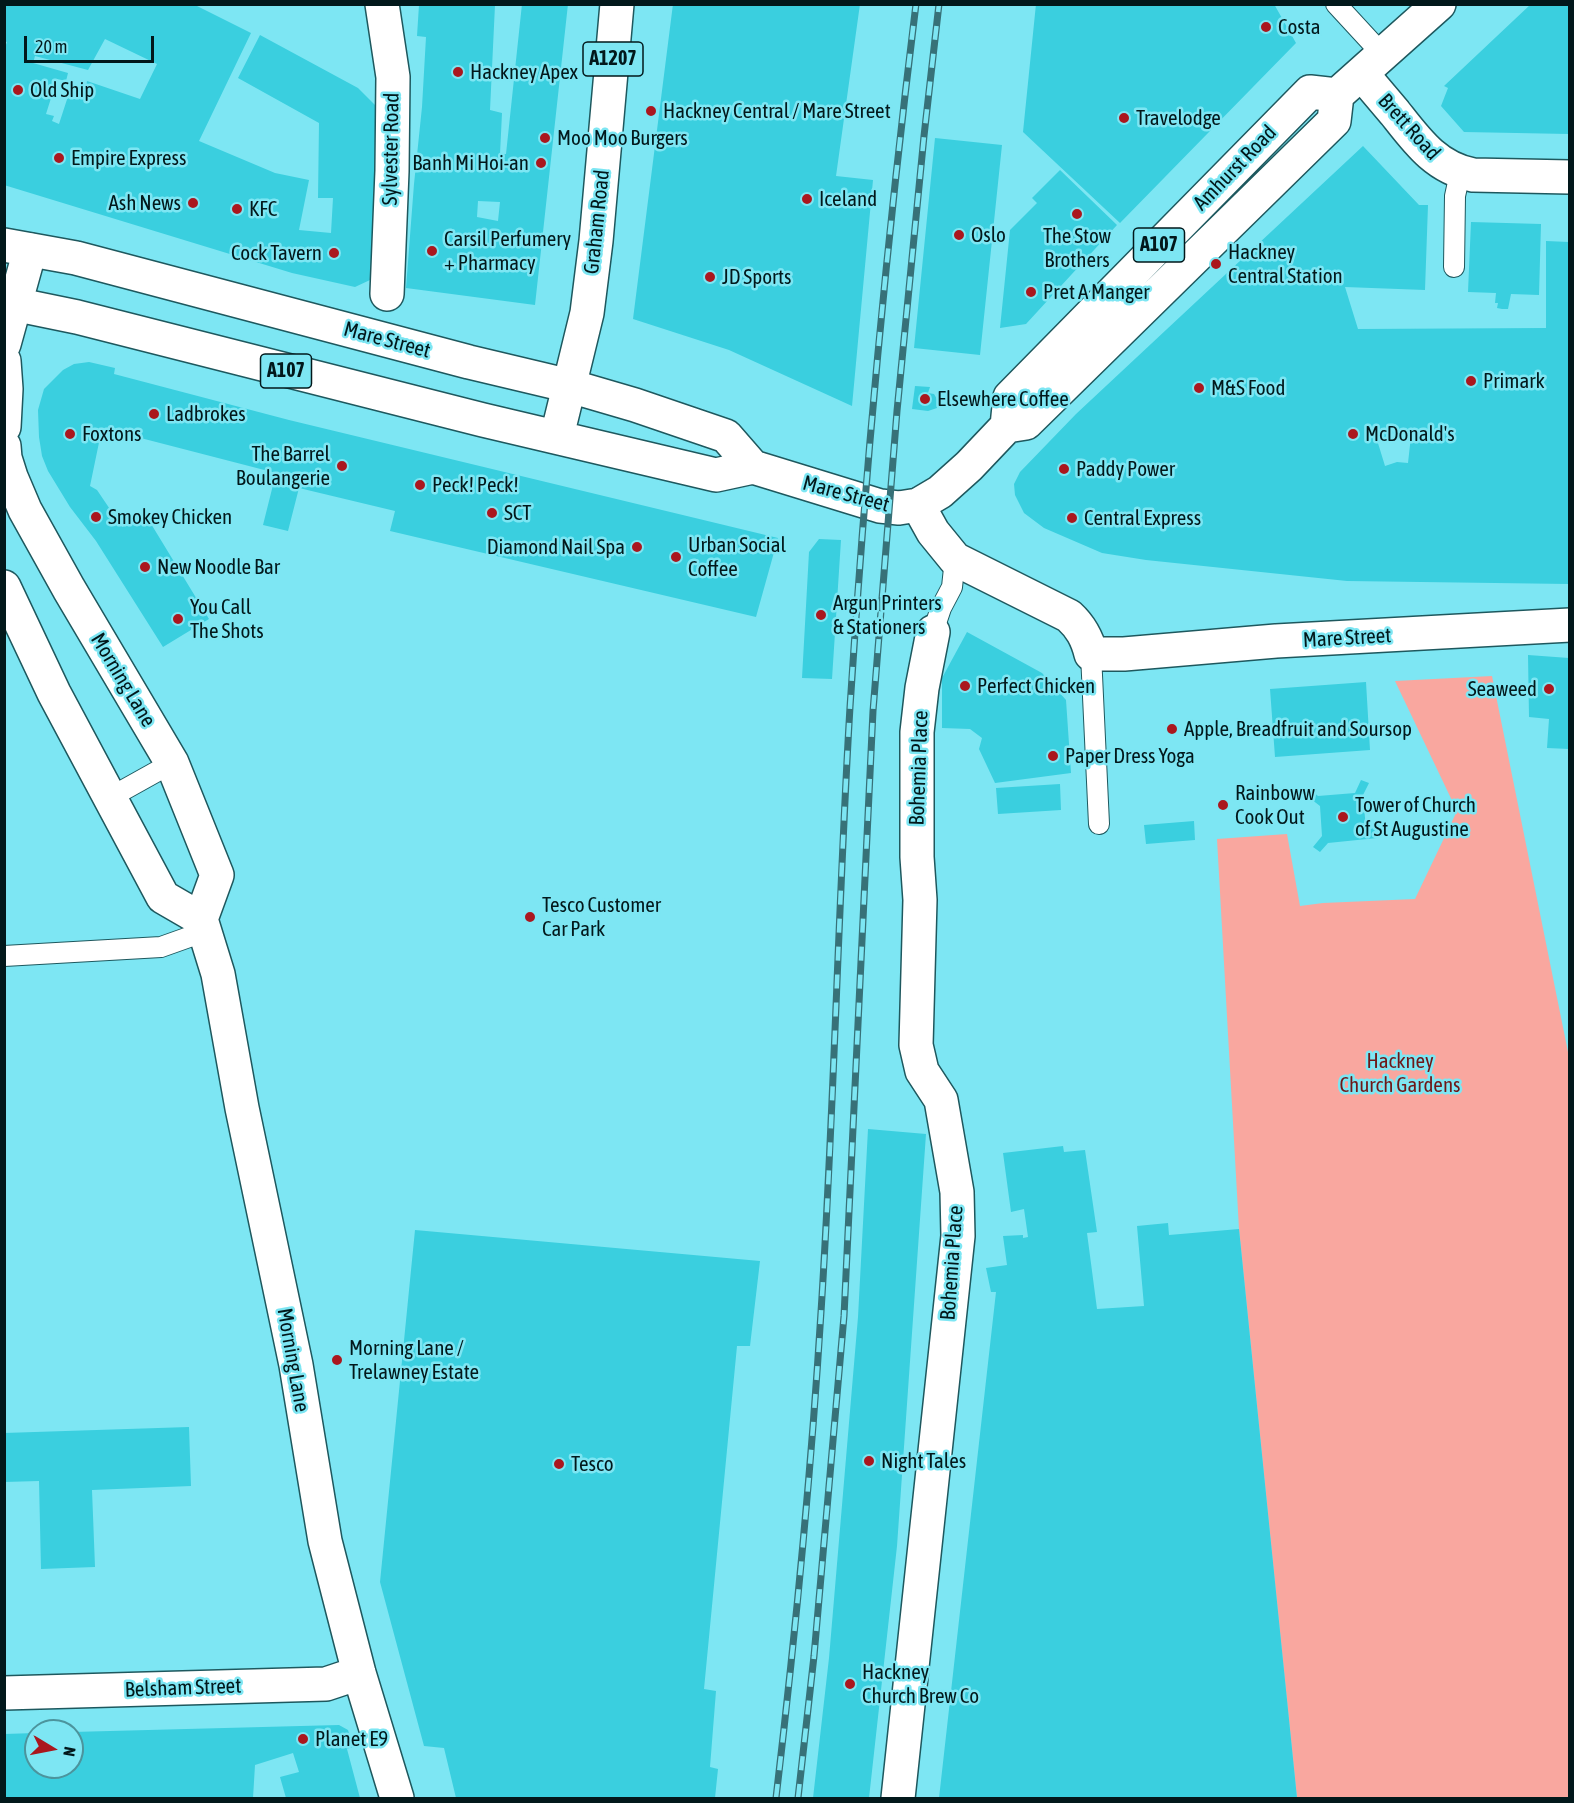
<!DOCTYPE html>
<html>
<head>
<meta charset="utf-8">
<style>
  body { margin:0 }
  #map { position:relative; width:1574px; height:1803px; overflow:hidden; background:#7de6f3; font-family:"Asap Condensed",sans-serif }
  canvas { display:block }
  .frame { position:absolute; inset:0; border:6px solid #02181b; pointer-events:none }
  .north { position:absolute; left:24px; top:1719px; width:60px; height:60px; box-sizing:border-box; background:#7de6f3; border:2px solid #4c949d; border-radius:50%; rotate:100deg; font-size:16px; font-weight:700; line-height:24px; text-align:center; color:#02181b }
  .north::after { content:''; display:block; margin:auto; width:21px; height:27px; background:#aa171e; clip-path:polygon(50% 0,100% 100%,50% 72%,0 100%) }
  .scale { position:absolute; left:24px; top:36px; width:130px; height:27px; box-sizing:border-box; border:3px solid #02181b; border-top:0; padding-left:8px; font-size:18px; line-height:21px; white-space:nowrap; color:#02181b; -webkit-text-stroke:4px #7de6f3; paint-order:stroke }
</style>
</head>
<body>
<div id="map">
<canvas width="1574" height="1803"></canvas>
<div class="frame"></div>
<div class="north">N</div>
<div class="scale">20 m</div>
</div>
<script>
const ctx = document.querySelector('canvas').getContext('2d');
ctx.lineJoin = 'round';
function fillPath(path, color) { ctx.fillStyle = color; ctx.fill(path, 'evenodd'); }
function trace(path, color, width, dash) { ctx.strokeStyle = color; ctx.lineWidth = width; ctx.lineCap = dash ? 'butt' : 'round'; ctx.setLineDash(dash || []); ctx.stroke(path); }
function label(font, color, halo, rows, align = 'center') {
  ctx.font = font + ' "Asap Condensed",sans-serif'; ctx.lineWidth = 5; ctx.setLineDash([]); ctx.textBaseline = 'middle'; ctx.strokeStyle = halo; ctx.fillStyle = color; for (const [text, x, y, turn = 0] of rows) {
    ctx.save(); ctx.translate(x, y); ctx.rotate((+turn || 0) * Math.PI / 180); ctx.textAlign = isNaN(turn) ? turn : align; if (halo) ctx.strokeText(text, 0, 0); ctx.fillText(text, 0, 0); ctx.restore();
  }
}
fillPath(new Path2D(`
  M1492,676L1569,1057V1798H1297L1239,1229L1217,839L1287,834L1300,906L1323,903L1415,899L1457,811L1395,681Z`), '#f9a79f');
fillPath(new Path2D(`
  M4,4H193L251,33L199,141L275,173L309,180L299,230L331,233L333,198H318L319,123L238,78L260,35L358,88L375,105L384,125L382,179L370,280L355,287L292,273L4,185V50L7,42L4,41ZM105,39L157,64L140,99L87,81L86,87L72,84L59,124L52,121L54,116L46,114L57,79L66,81L68,73L33,63L35,56L88,70Z
  M522,4H568L535,305L406,288L414,184L422,107L426,37L417,36L419,5H495L490,110L502,113L500,154H506ZM478,201L500,202L498,221L477,217Z
  M673,4H860L836,176L873,180L852,406L729,350L633,319Z
  M1036,4H1274L1296,43L1120,223L1023,132Z
  M1531,4H1569V134L1464,132L1441,106L1448,88L1444,86Z
  M935,138L1002,145L980,355L914,348Z
  M1363,146L1419,205H1428L1425,290L1345,287L1358,329L1546,328V241L1569,242V584L1347,581L1146,560L1102,553L1044,528L1024,513L1015,495L1014,484L1020,472L1076,414ZM1388,433L1411,436L1408,463L1397,462L1385,466L1377,440L1389,436Z
  M1060,170L1117,225L1026,324L1000,328L1010,230L1037,203L1032,198Z
  M1471,222L1541,224L1539,295L1511,294L1508,309H1502L1497,308L1498,303H1495L1496,293L1468,292Z
  M89,362L115,368L114,374L289,420L778,538L756,617L390,531L395,511L299,488L288,531L263,525L276,473L102,428L90,486L97,490L122,527L145,514L209,619L163,647L96,541L70,507L48,471L42,456L39,437L38,410L44,389L63,370L74,364Z
  M915,386L930,387L928,393L934,394L938,401L937,408L928,411L912,409Z
  M819,539L841,540L832,679L802,678L809,552Z
  M967,632L1042,673L1066,700L1071,773L995,783L979,749L982,738L970,729L942,728V678Z
  M1528,655L1569,658V749L1547,748L1549,719L1529,717Z
  M1366,682L1370,750L1275,757L1270,689Z
  M1361,780L1369,783L1363,795L1366,829L1375,828L1377,838L1328,843L1320,852L1313,847L1322,836L1320,806L1307,796L1311,790L1318,796L1355,793Z
  M1060,784L1061,810L998,814L996,788Z
  M1194,821L1195,840L1146,844L1144,825Z
  M868,1129L926,1134L897,1546L869,1798H813L829,1658L858,1317Z
  M1063,1146L1064,1152L1085,1150L1097,1232L1087,1233L1097,1309L1144,1306L1137,1226L1168,1223L1169,1235L1239,1229L1297,1798H939L996,1292H991L986,1268L1007,1265L1003,1236L1023,1235V1238L1028,1237L1024,1209L1011,1212L1003,1153Z
  M415,1230L760,1261L750,1346H737L704,1689L716,1691L710,1767L718,1769L715,1798H456L444,1748L424,1746L380,1582Z
  M189,1427L191,1486L92,1490L95,1567L41,1569L39,1481L4,1482V1433Z
  M339,1725L348,1730L353,1747L347,1749L360,1798H286L280,1777L299,1772L293,1753L255,1765L253,1798H4V1734L36,1733V1767H72V1732Z`), '#3acfdf');
const lane = new Path2D(`
  M1336,4L1383,55
  M1454,267L1455,196L1460,173
  M933,632L941,608L952,587L955,559
  M1091,654L1099,824
  M111,797L172,763
  M4,956L161,947L206,931`);
const street = new Path2D(`
  M382,4L393,77L392,171L387,294
  M1362,74C1373,87 1384,100 1395,113C1417,141 1436,168 1473,175L1570,177
  M918,505L933,532L955,559L1069,616C1081,627 1087,638 1091,654H1124L1276,641L1570,625
  M898,1798L958,1236L957,1192L941,1100L922,1071L916,1045L920,900L917,857V732L922,688L933,632`);
const secondary = new Path2D(`
  M4,344L30,250
  M4,361L6,389L4,427
  M4,446L5,458L11,477L25,510L69,589L172,763L217,875L201,919L218,974L242,1108L296,1365L325,1541L359,1673L397,1798
  M4,587L54,693L163,897L201,919
  M4,1693L326,1684L359,1673`);
const primary = new Path2D(`
  M4,245L76,258L469,362L570,386L635,405L726,436L753,467
  M4,302L77,317L483,420L716,475L753,467L880,506L899,508L918,505L940,492L969,466L1007,426L1010,397L1310,92L1337,95L1439,4
  M1007,426L1026,423L1334,121L1337,95
  M557,436L587,313L596,241L617,4`);
trace(lane, '#1e585e', 22);
trace(street, '#1e585e', 36);
trace(secondary, '#1e585e', 36);
trace(primary, '#1e585e', 36);
trace(lane, '#fff', 20);
trace(street, '#fff', 33);
trace(secondary, '#fff', 33);
trace(primary, '#fff', 33);
const rail = new Path2D(`
  M776,1798C795,1637 811,1475 821,1312C834,1111 838,908 850,707C865,472 887,238 916,4
  M798,1798L814,1656L844,1316L873,711L897,411L924,136L939,4`);
trace(rail, '#377178', 7);
trace(rail, '#7de6f3', 4.5, [14]);
for (const [x, y, r, color] of [
  [1266,27,6,"#aa171e"],
  [458,72,6,"#aa171e"],
  [18,90,6,"#aa171e"],
  [651,111,6,"#aa171e"],
  [1124,118,6,"#aa171e"],
  [545,138,6,"#aa171e"],
  [59,158,6,"#aa171e"],
  [541,163,6,"#aa171e"],
  [807,199,6,"#aa171e"],
  [193,203,6,"#aa171e"],
  [237,209,6,"#aa171e"],
  [1077,214,6,"#aa171e"],
  [959,235,6,"#aa171e"],
  [432,251,6,"#aa171e"],
  [334,253,6,"#aa171e"],
  [1216,264,6,"#aa171e"],
  [710,277,6,"#aa171e"],
  [1031,292,6,"#aa171e"],
  [1471,381,6,"#aa171e"],
  [1199,388,6,"#aa171e"],
  [925,399,6,"#aa171e"],
  [154,414,6,"#aa171e"],
  [70,434,6,"#aa171e"],
  [1353,434,6,"#aa171e"],
  [342,466,6,"#aa171e"],
  [1064,469,6,"#aa171e"],
  [420,485,6,"#aa171e"],
  [492,513,6,"#aa171e"],
  [96,517,6,"#aa171e"],
  [1072,518,6,"#aa171e"],
  [637,547,6,"#aa171e"],
  [676,557,6,"#aa171e"],
  [145,567,6,"#aa171e"],
  [821,615,6,"#aa171e"],
  [178,619,6,"#aa171e"],
  [965,686,6,"#aa171e"],
  [1549,689,6,"#aa171e"],
  [1172,729,6,"#aa171e"],
  [1053,756,6,"#aa171e"],
  [1223,805,6,"#aa171e"],
  [1343,817,6,"#aa171e"],
  [530,917,6,"#aa171e"],
  [337,1360,6,"#aa171e"],
  [869,1461,6,"#aa171e"],
  [559,1464,6,"#aa171e"],
  [850,1684,6,"#aa171e"],
  [303,1739,6,"#aa171e"]
]) { const dot = new Path2D(); dot.arc(x, y, r, 0, 2 * Math.PI); ctx.fillStyle = color; ctx.fill(dot); trace(dot, '#7de6f3', 2); }
for (const [x, y, w] of [
  [613,59,60],
  [1159,245,51],
  [286,371,51]
]) { const box = new Path2D(); box.roundRect(x - w / 2, y - 17, w, 34, 4.5); ctx.fillStyle = '#7de6f3'; ctx.fill(box); trace(box, '#02181b', 1.5); }
label('bold 20px', '#02181b', null, [
  ["A1207",613,59],
  ["A107",1159,245],
  ["A107",286,371]
]);
label('21px', '#02181b', '#7de6f3', [
  ["Costa",1278,27],
  ["Hackney Apex",470,72],
  ["Old Ship",30,90],
  ["Hackney Central / Mare Street",663,111],
  ["Travelodge",1136,118],
  ["Moo Moo Burgers",557,138],
  ["Empire Express",71,158],
  ["Banh Mi Hoi-an",529,163,"right"],
  ["Iceland",819,199],
  ["Ash News",181,203,"right"],
  ["KFC",249,209],
  ["Oslo",971,235],
  ["The Stow",1077,236,"center"],
  ["Brothers",1077,260,"center"],
  ["Carsil Perfumery",444,239],
  ["+ Pharmacy",444,263],
  ["Hackney",1228,252],
  ["Central Station",1228,276],
  ["Cock Tavern",322,253,"right"],
  ["JD Sports",722,277],
  ["Pret A Manger",1043,292],
  ["Primark",1483,381],
  ["M&S Food",1211,388],
  ["Elsewhere Coffee",937,399],
  ["Ladbrokes",166,414],
  ["Foxtons",82,434],
  ["McDonald's",1365,434],
  ["The Barrel",330,454,"right"],
  ["Boulangerie",330,478,"right"],
  ["Paddy Power",1076,469],
  ["Peck! Peck!",432,485],
  ["SCT",504,513],
  ["Smokey Chicken",108,517],
  ["Central Express",1084,518],
  ["Urban Social",688,545],
  ["Coffee",688,569],
  ["Diamond Nail Spa",625,547,"right"],
  ["New Noodle Bar",157,567],
  ["Argun Printers",833,603],
  ["& Stationers",833,627],
  ["You Call",190,607],
  ["The Shots",190,631],
  ["Perfect Chicken",977,686],
  ["Seaweed",1537,689,"right"],
  ["Apple, Breadfruit and Soursop",1184,729],
  ["Paper Dress Yoga",1065,756],
  ["Rainboww",1235,793],
  ["Cook Out",1235,817],
  ["Tower of Church",1355,805],
  ["of St Augustine",1355,829],
  ["Tesco Customer",542,905],
  ["Car Park",542,929],
  ["Morning Lane /",349,1348],
  ["Trelawney Estate",349,1372],
  ["Night Tales",881,1461],
  ["Tesco",571,1464],
  ["Hackney",862,1672],
  ["Church Brew Co",862,1696],
  ["Planet E9",315,1739]
], 'left');
label('21px', '#02181b', '#7de6f3', [
  ["Brett Road",1409,127,48],
  ["Sylvester Road",391,149,-89],
  ["Amhurst Road",1235,168,-46],
  ["Graham Road",597,222,-84],
  ["Mare Street",387,340,15],
  ["Mare Street",846,494,15],
  ["Mare Street",1347,638,-3],
  ["Morning Lane",123,680,59],
  ["Bohemia Place",919,768,-88],
  ["Bohemia Place",952,1263,-86],
  ["Morning Lane",293,1360,80],
  ["Belsham Street",183,1688,-2]
]);
label('21px', '#6f1717', '#7de6f3', [
  ["Hackney",1400,1061],
  ["Church Gardens",1400,1085]
]);
</script>
</body>
</html>
